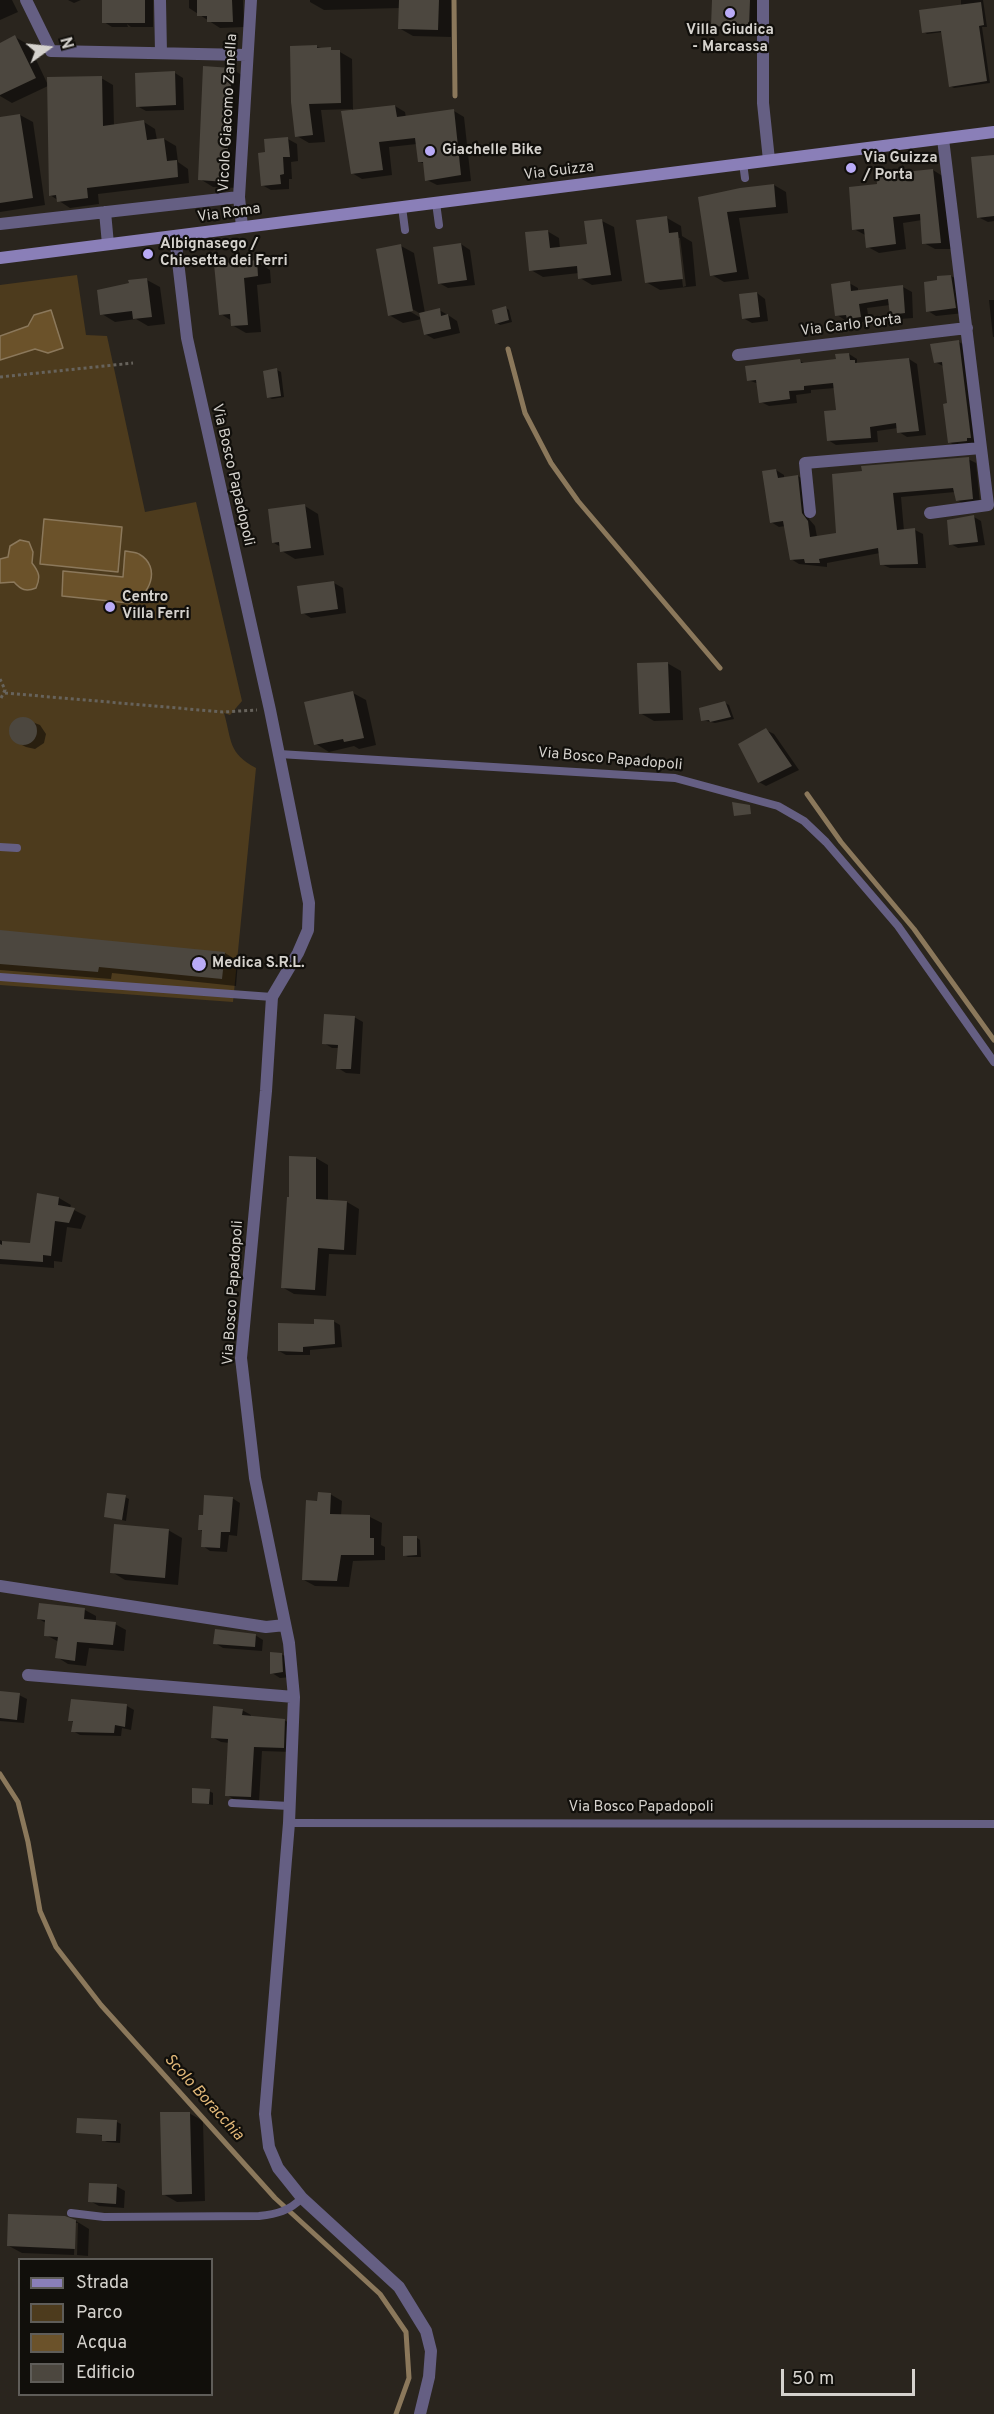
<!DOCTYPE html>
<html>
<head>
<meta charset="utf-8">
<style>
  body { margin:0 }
  #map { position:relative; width:994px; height:2414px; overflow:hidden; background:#2a251e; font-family:Overpass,sans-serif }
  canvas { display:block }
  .legend { position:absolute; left:18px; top:2258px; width:195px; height:138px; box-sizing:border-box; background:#110f0b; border:2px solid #5f5d59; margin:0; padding:8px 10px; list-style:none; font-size:18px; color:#d5d2cd }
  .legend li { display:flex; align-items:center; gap:12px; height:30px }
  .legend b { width:30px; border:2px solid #5f5d59 }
  .north { position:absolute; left:18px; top:18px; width:60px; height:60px; -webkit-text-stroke:4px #110f0b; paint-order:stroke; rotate:75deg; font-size:16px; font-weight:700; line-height:24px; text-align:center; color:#d5d2cd }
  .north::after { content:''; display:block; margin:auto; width:21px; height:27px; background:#d5d2cd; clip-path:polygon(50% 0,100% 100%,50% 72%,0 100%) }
  .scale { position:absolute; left:781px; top:2369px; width:134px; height:27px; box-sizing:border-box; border:3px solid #d5d2cd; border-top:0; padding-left:8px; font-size:18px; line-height:21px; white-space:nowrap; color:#d5d2cd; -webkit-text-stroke:4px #110f0b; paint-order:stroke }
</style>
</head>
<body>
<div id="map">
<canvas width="994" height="2414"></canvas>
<ul class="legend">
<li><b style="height:8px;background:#8a7fb8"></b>Strada</li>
<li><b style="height:16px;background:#4d3b1d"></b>Parco</li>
<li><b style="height:16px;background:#6b522a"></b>Acqua</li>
<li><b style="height:16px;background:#4c473f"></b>Edificio</li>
</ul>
<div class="north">N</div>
<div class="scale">50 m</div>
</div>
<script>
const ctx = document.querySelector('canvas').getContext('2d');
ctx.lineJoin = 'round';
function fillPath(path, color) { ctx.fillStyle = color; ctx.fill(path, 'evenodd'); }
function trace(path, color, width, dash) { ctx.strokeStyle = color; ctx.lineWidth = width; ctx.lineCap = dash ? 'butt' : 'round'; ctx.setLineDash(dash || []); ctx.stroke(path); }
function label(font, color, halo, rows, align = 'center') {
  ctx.font = font + ' Overpass,sans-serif'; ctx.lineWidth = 4.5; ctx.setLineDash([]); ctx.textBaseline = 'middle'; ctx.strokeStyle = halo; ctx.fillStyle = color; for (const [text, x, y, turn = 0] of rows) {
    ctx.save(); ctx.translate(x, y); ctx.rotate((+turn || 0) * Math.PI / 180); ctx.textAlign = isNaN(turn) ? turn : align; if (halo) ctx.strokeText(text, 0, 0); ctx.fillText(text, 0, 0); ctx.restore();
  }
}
fillPath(new Path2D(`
  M77,275L86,335L107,336L145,512L196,502L242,701L230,715L224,713C232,741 228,753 256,768L233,1002L0,985V285Z`), '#4d3b1d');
const water = new Path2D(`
  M51,310L63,348L48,353L35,349L0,360V336L28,326L34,315Z
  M44,519L122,527L118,572L40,564Z
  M20,540L29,542L33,552L32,563C39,572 41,577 36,588C26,592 21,590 14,582L0,583V559L8,557L10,546Z
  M125,551C130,552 136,552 139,554C162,567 150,597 129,603L62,596L63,571L123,577Z`);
fillPath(water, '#6b522a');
trace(water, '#8b785b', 1.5);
fillPath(new Path2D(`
  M0,0H12L18,12L0,20Z
  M68,0H81L74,3Z
  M103,0H153V27H131L127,24L128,27H112L104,22Z
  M189,0H243L244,27L220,28L189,8Z
  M310,0H452L451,37L413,36L399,28L400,8L324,10L310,2Z
  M713,0H762L760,34L724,32L712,25Z
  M961,0H983L987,27H982L990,83L954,88L950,86L943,32L927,34L924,32L961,6Z
  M15,37L29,45L48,85L101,78L113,85L114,126L144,122L155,129L157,140L164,139L176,146L178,162L188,169L189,183L98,194L99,204L70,208L50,195L48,86L12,103L0,96V44Z
  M317,47L340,52L352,59L353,111L395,106L405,112L406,118L454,111L464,117L471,181L437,185L427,180L425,164L420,162L417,144L389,147L392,175L362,179L352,173V109L321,110L325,142L309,143L297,136Z
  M232,69L245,77L239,188L213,187L200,179Z
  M175,73L183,78L184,110L146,111L137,106Z
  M20,115L33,122L45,205L0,212V118Z
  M288,139L297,144L298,161L291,162L292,179H289V189L271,190L262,185L266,154Z
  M994,157V221L988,222L978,217Z
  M933,170L944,177L951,249H935L924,243L922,220L903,223L906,249L879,253L868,247L867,236L854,229L879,185Z
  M774,185L786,192L788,213L739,218L749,279L724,282L712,275L700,198Z
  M667,218L681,226L682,236L692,242L696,286L660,290L646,282ZM677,238H680L686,286L683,287Z
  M602,221L614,227L622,281L592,285L580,278L579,273L543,277L531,270L547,231L559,238L560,249L588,246Z
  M461,244L470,250L475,285L448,288L439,283Z
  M401,246L414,253L425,313L439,310L448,315L457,321L460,333L434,339L425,334L422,319L403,323L389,315ZM407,306L421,314V318L406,309Z
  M257,262L270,270L271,283L257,285L261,332L246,333L232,325V321L221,314L216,266Z
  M951,276L960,281L964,313L936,316L928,311L939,281Z
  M147,280L160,287L165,324L148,326L136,319L115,322L102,314Z
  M849,283L858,288V291L903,287L912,292L913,318L900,319L891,314L890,305L867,308L869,321L857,323L851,319L845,320L837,315Z
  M757,293L765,299L768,321L752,323L743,318Z
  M989,300H994V337H993Z
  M506,308L509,310L512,322L500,325L497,323Z
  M959,342L968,347L975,445L957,447L949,442V404L945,367L935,362Z
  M849,354L857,359V363L909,359L917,364L926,435L907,437L899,432L898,428L877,431L878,442L836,445L828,440L837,412L835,388L811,390V393L796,395L797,403L769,406L761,402L759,384L748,380L800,361L806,364L837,361Z
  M277,370L281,372L284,397L272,399L268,397Z
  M968,459L976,463L980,503L965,505L957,500L955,492L901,497L904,531L915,530L923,534L926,568H890L881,564L880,553L827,563V567L799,564L791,559L785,526L779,527L771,522L776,470L784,475V478L798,476L806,481L809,519L815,526L817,537L838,534L834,475Z
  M305,506L318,514L324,555L295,559L282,551L281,547L274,543Z
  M974,517L981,521L985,545L958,548L951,544Z
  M334,583L343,588L346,613L311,618L303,613Z
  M667,663L681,671L683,720L654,721L640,713Z
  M353,693L366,700L376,745L359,749L354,746L329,752L316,744Z
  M725,703L729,705L734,719L715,723L702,720Z
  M22,718L40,725L46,734L44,743L35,749L26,747L16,742L11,734L13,723Z
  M766,730L774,734L799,770L766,786L759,782Z
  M0,932L225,953L238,961L236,986L112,973L111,979L0,970Z
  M354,1017L363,1022L360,1074L346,1073L338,1068L339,1048H332L324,1043Z
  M291,1158H316L328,1165V1201L347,1202L359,1209L356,1255L329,1254L326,1296L294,1294L282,1287L291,1199Z
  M39,1195L59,1198L71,1205L70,1208L86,1216L81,1229L67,1227L62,1262L54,1261V1268L0,1264V1240L6,1243L32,1244Z
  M333,1321L340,1325L342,1347L310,1350V1355H286L279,1351L315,1325Z
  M330,1494L342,1501L341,1516L370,1517L382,1523L381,1545L385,1547V1560L353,1561L349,1587L315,1586L304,1580L318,1503Z
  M125,1497L129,1499L126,1521L105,1516Z
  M232,1498L240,1503L237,1536L229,1535L227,1552L210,1551L203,1546L204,1532L199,1529L204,1516Z
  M168,1530L182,1538L178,1585L125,1580L112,1572Z
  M416,1537L420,1540L421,1557H408L404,1555Z
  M41,1604L85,1610L96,1616V1622L115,1624L126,1630L124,1651L89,1648L86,1666L68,1664L57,1657L59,1642L46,1635V1623L39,1619Z
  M255,1635L263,1640L262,1651L223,1648L215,1643Z
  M281,1654L290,1659L292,1677L280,1678L272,1673Z
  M0,1693L19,1695L27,1699L24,1723L0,1721Z
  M127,1706L134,1710L131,1730L122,1728L121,1736L80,1735L73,1731L75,1723L70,1720Z
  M242,1710L251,1715V1718L284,1720L293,1725L292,1752L262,1751L259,1802L235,1800L227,1795L230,1743L221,1742L212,1737Z
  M209,1791L213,1793V1805L193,1802Z
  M189,2113L203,2121L205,2201L177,2202L163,2194Z
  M117,2122L121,2124L120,2143L107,2142L103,2140L104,2136L77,2132Z
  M116,2186L125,2191L124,2208L99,2206L90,2201Z
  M76,2221L89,2229L88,2256L77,2255L78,2223H75L74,2255L22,2253L9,2246Z`), '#0007');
trace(new Path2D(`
  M454,0L455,96
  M508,349L525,413L551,463L578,501L720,668
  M807,794L841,842L914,929L994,1040
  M0,1774L18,1802L28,1842L40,1911L56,1947L101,2005L275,2198L380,2294L406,2332L409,2378L396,2414`), '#8b785b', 5);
fillPath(new Path2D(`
  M102,0H145V23H102Z
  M197,0H232L233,22H207V16H197Z
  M399,0H439L438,30L398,29Z
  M712,0H750L749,28L711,26Z
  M981,2L984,25L979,26L987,81L949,87L941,31L922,33L919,10Z
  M15,35L36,78L0,95V43Z
  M317,45V48L331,47V50H340L341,103L309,104L313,135L295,137L291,102L290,46Z
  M203,66L232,68L226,182L198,180Z
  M175,71L176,105L136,107L135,73Z
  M102,76L103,126L144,120L147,140L164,138L167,161L177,160L178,177L87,188L88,198L57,202L56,195L49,196L47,77Z
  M395,105L397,117L454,109L461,175L425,181L423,162H418L415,138L379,142L383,170L351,174L341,111Z
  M20,114L33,198L0,203V117Z
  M288,137L290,157H283L284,174L280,175L281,184L261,186L258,153L265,152L264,139Z
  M994,155V216L977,218L971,157Z
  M933,169L941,243L922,244L920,214L893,217L896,244L866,248L864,229L852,230L849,187L877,184L876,175Z
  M774,184L776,207L727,212L737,272L710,276L698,197L740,188Z
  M667,216L669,233L678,232L683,279L645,283L636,220Z
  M602,219L611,275L578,279L577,266L529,271L525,232L548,230L550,248L587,244L584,221Z
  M461,243L467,280L438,284L433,247Z
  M401,244L413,311L388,316L376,249Z
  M257,260L258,276L244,278L248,325L231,326L230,314L219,315L214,264Z
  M951,275L956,308L926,312L924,282L937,280V276Z
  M147,278L152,317L133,319L132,311L100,315L97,290L129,283L128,280Z
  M850,281L851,291L903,285L905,313L890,315L888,299L859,304L861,317L847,319L846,315L835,316L831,284Z
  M757,292L760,317L742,319L739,294Z
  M506,306L509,320L495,324L492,310Z
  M440,308L441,316L448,314L451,329L424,335L419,313Z
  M959,340L971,438H967V441L948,443L943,404L947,403L942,362L934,363L930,344Z
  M849,353L850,360H855V363L909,358L919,431L897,433L896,423L870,427L871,438L827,441L824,411L836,410L833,383L804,386V390L789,391L790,399L759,403L756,380L747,381L745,366L800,359L801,363L836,359L835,354Z
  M277,368L281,396L267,398L263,371Z
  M969,457L973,499L956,501L953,488L893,493L897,530L915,528L918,564L880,565L878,548L819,559L820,563H805L804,559L790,560L783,521L770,523L762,471L776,469L778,478L798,475L802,513L808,521L810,537L836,533L832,474L862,471L861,466Z
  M305,504L311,548L280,552L279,542L272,543L268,509Z
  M974,515L978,542L949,545L947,520Z
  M334,581L338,609L301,614L297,586Z
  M668,662L670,713L639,714L637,663Z
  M353,691L364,738L344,742L343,739L314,745L304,702Z
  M725,701L731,717L710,722L709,720L701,721L699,708Z
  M9 731a14 14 0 1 1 28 0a14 14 0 1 1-28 0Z
  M766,728L792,766L758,783L738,744Z
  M732,802L750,805L751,814L734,816Z
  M0,930L225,952L222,979L99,967L98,972L0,964Z
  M324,1014L355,1016L351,1069H336L338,1045L322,1044Z
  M289,1156L316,1157V1199L347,1201L344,1250L318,1248L315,1290L281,1288L287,1197H289Z
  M37,1193L59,1197L58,1205L75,1208L69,1223L55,1221L51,1256L43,1255V1262L0,1259V1244L2,1245V1241L30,1243Z
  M314,1319L334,1320L335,1344L303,1347V1352L278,1351V1323L314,1324Z
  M318,1492L331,1493L330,1514L370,1515V1538H374V1555H341L337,1581L302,1580L306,1500L317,1501Z
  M107,1493L126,1495L122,1520L104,1517Z
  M204,1495L233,1497L230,1532H221L220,1548L201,1547L202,1530H198L199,1515H203Z
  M114,1524L169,1529L165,1578L110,1573Z
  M403,1536H417V1555L403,1556Z
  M39,1603L85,1608L84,1619L116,1622L113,1645L77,1642L75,1661L55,1658L58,1637L44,1636L45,1620L37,1619Z
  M215,1629L256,1634L255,1647L213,1644Z
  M270,1652L282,1653L283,1672L270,1674Z
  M0,1691L20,1693L17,1720L0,1718Z
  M71,1699L127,1704L125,1727L115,1725L114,1733L71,1732L73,1721H68Z
  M213,1706L243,1709L242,1715L285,1719L284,1748L254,1747L251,1797L225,1796L228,1739L211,1738Z
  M192,1788L210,1789L209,1804L192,1803Z
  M160,2112H190L192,2194L162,2195Z
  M77,2118L117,2120L116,2141H102V2135L76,2133Z
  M89,2183L117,2184L116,2204L88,2202Z
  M8,2214L65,2216L76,2220L75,2249L7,2246Z`), '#4c473f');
trace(new Path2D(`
  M0,377L133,363
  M0,679L5,690L0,700
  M5,693L223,712L257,710`), '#67635c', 3, [3, 3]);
trace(new Path2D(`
  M743,163L745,178
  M436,203L439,225
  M402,207L405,230
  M279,754L675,778L778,806L804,821L826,842L898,926L994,1062
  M0,847L17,848
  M0,977L272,997
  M232,1803L289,1806
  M289,1823L994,1824
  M71,2213L104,2217L259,2216C277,2214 289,2211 302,2198`), '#655f83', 8);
trace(new Path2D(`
  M26,0L51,51L247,55
  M160,0L161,53
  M763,0V103L769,160
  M105,212L108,244
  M0,224L239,197
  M242,227L239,197L251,0
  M175,236L187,338L270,710L309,903L308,930L298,953L272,997L266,1091L241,1358L255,1478L289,1643L294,1697L289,1823L265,2114L269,2147L278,2168L302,2198L399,2287L426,2331L431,2351L429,2377L420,2414
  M738,355L967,328
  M810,512L805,463L981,448
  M930,513L988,505L943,139
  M0,1586L266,1627L285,1625
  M28,1675L294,1697`), '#655f83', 12);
trace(new Path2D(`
  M0,258L994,132`), '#8a7fb8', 12);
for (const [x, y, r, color] of [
  [730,13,6,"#b9abf7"],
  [430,151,6,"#b9abf7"],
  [851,168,6,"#b9abf7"],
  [148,254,6,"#b9abf7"],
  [110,607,6,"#b9abf7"],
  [199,964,8,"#b9abf7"]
]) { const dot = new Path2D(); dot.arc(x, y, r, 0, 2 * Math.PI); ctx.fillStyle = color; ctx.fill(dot); trace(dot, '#110f0b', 2); }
label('bold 15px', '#d5d2cd', '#110f0b', [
  ["Villa Giudica",730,31,"center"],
  ["- Marcassa",730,48,"center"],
  ["Giachelle Bike",442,151],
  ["Via Guizza",863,159],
  ["/ Porta",863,176],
  ["Albignasego /",160,245],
  ["Chiesetta dei Ferri",160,262],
  ["Centro",122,598],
  ["Villa Ferri",122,615],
  ["Medica S.R.L.",212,964]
], 'left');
label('15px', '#d5d2cd', '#110f0b', [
  ["Vicolo Giacomo Zanella",229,113,-87],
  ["Via Guizza",559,172,-7],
  ["Via Roma",229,214,-8],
  ["Via Carlo Porta",851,326,-7],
  ["Via Bosco Papadopoli",232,475,77],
  ["Via Bosco Papadopoli",610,760,5],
  ["Via Bosco Papadopoli",234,1293,-86],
  ["Via Bosco Papadopoli",641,1808]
]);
label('italic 16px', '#e3b979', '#110f0b', [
  ["Scolo Boracchia",203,2098,48]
]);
</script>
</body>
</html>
